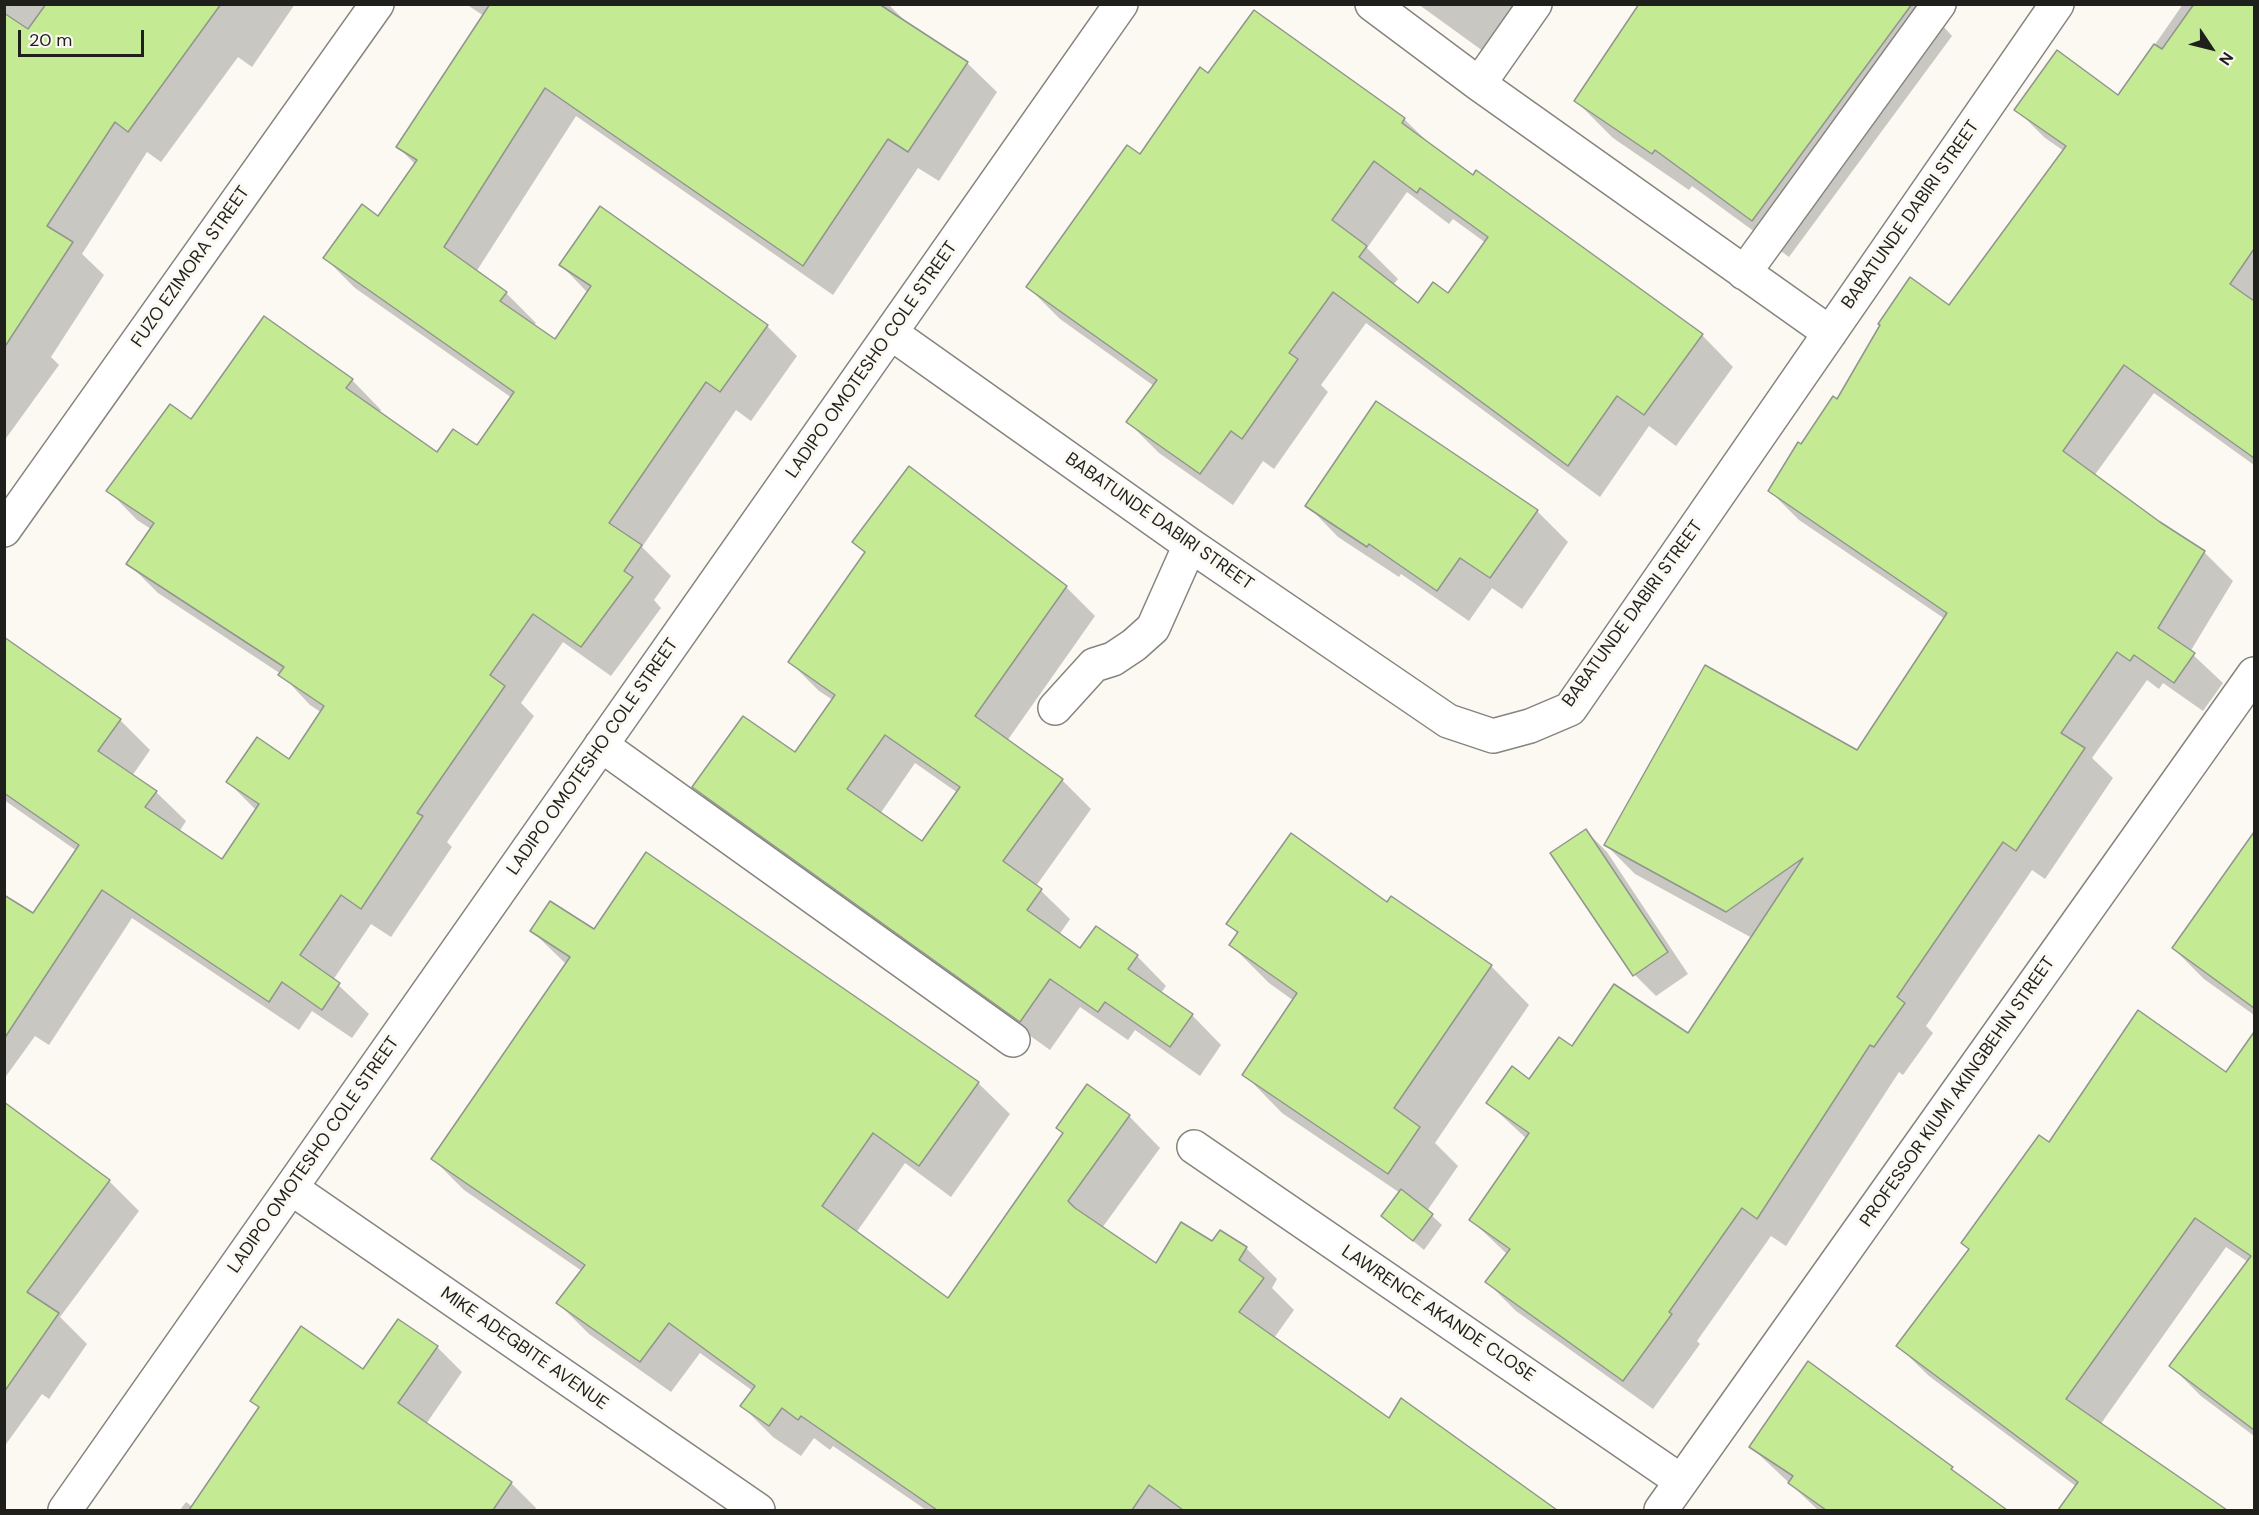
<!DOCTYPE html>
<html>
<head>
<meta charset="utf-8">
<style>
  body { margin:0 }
  #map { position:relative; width:2259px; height:1515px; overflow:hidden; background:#fbf9f2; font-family:"DM Sans",sans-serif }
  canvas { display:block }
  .frame { position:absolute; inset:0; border:6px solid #1f1f1c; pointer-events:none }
  .north { position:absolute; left:2181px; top:18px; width:60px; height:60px; -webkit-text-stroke:4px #fbf9f2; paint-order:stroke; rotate:125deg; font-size:16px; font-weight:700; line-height:24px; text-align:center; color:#1f1f1c }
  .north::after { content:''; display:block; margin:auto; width:21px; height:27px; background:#1f1f1c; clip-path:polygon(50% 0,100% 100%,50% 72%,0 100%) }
  .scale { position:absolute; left:18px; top:30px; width:126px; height:27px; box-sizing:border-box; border:3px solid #1f1f1c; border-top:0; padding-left:8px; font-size:18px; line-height:21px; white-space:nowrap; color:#1f1f1c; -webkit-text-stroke:4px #fbf9f2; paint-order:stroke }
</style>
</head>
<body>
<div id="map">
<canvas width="2259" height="1515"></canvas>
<div class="frame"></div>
<div class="north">N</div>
<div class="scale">20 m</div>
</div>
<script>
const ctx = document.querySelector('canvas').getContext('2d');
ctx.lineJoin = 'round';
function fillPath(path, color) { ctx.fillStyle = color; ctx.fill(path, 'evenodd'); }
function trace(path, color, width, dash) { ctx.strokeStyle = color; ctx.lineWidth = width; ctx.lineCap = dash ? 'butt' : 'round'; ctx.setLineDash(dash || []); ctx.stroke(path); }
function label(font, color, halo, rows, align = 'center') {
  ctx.font = font + ' "DM Sans",sans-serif'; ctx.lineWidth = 6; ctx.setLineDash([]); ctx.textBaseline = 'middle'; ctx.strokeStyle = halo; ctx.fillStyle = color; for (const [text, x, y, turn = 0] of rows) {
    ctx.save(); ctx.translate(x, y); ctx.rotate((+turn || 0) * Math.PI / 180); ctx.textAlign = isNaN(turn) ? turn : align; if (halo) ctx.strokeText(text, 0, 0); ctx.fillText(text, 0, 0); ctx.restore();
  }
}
fillPath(new Path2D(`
  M4,4H295L252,67L238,57L161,162L147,152L82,254L104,275L51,357L59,365L4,441Z
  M466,4H888L910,26L967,63L997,92L939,181L918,168L833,295L576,116L476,272L506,293L536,323L533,326L555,342L588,293L561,265L767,326L797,356L751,421L736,410L642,547L671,576L654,600L661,608L611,676L563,642L521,703L534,716L447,842L452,847L391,937L371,924L333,980L369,1014L352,1038L312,1011L299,1030L132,918L49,1045L35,1036L4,1079V896L33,915L77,851L4,800V661L15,646L120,720L150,750L132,776L156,792L186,821L179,832L222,861L256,810L228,782L290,761L322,713L310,705L281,674L158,593L128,563L151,529L137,520L108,490L191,421L352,380L381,410L379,413L437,454L477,447L512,398L355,288L325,258L379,218L416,165L398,147L484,16Z
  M1418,4H1549L1505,67Z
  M1642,4H1958L1943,26L1952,36L1789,257L1692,186L1689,190L1613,138L1576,101Z
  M2183,4H2254V465L2154,393L2094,476L2159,523L2204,552L2233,581L2190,652L2223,683L2203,711L2163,683L2159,689L2147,680L2092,758L2113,778L2045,879L2032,870L1926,1026L1933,1033L1903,1075L1899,1072L1786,1246L1771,1236L1697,1341L1700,1344L1653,1409L1516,1311L1487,1282L1507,1254L1471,1220L1527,1139L1488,1103L1530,1081L1572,1048L1689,1035L1752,938L1635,874L1606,845L1857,752L1945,619L1799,520L1770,491L1837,401L1950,307L2064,151L2045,138L2016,109L2118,98Z
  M1254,12L1404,119L1432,146L1702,335L1733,367L1676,446L1649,426L1600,497L1366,323L1321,385L1328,392L1274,469L1263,461L1233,505L1159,453L1128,422L1154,386L1060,319L1028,287L1209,75ZM1407,192L1449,224L1453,219L1486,243L1448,295L1418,305L1393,285L1398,279L1367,248Z
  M1307,505L1537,511L1568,542L1522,609L1492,588L1469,621L1401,574L1399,577L1338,537Z
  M854,542L1066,587L1095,616L1007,741L1062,780L1091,809L1036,886L1070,919L1059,935L1080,950L1137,956L1166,986L1161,993L1192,1015L1221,1045L1200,1076L1135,1030L1128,1040L1080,1007L1050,1050L724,816L694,787L796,754L833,700L819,691L790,662L866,553ZM915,763L958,793L922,843L880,814Z
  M1586,831L1607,852L1688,974L1656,996L1635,975L1552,854Z
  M2254,833V1015L2204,979L2173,948Z
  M647,854L978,1083L1010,1114L951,1197L905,1163L856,1233L948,1300L1064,1134L1087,1087L1129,1116L1160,1148L1102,1228L1156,1265L1213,1244L1246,1248L1277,1279L1272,1288L1294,1310L1274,1338L1390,1420L1554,1510H926L833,1446L830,1450L814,1438L801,1456L773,1437L742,1406L753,1391L700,1353L671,1392L589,1334L558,1303L582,1271L464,1190L433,1159L566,964L532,931H594Z
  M1388,904L1491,966L1529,1005L1435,1143L1458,1166L1427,1211L1442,1225L1424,1250L1383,1216L1400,1193L1282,1113L1244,1074L1294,1001L1269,983L1231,945L1238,934L1228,924Z
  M2254,1035V1436L2201,1396L2171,1366L2248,1262L2226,1247L2100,1425L2224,1510H2062L2077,1487L1929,1376L1898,1346L1970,1250L1963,1243L2050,1144L2226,1074Z
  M4,1104L109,1181L139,1211L60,1317L87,1344L49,1399L42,1394L4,1447Z
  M437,1347L462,1372L426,1424L511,1483L536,1508L535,1510H180L186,1502L193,1507L259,1408L252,1400L363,1371Z
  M1751,1447L1986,1497L2000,1510H1818Z`), '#0003');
const building = new Path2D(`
  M46,4H221L128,132L115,122L47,226L73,242L4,348V13L28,29Z
  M490,4H879L968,62L908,152L888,139L803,266L545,88L444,247L507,292L500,301L555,339L591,286L559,265L600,206L768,325L720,392L706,382L609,523L642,545L624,571L633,577L581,647L533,614L490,675L505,686L417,813L423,816L361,909L341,895L300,955L340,983L322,1010L282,982L269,1002L102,890L4,1039V895L33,913L79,845L4,793V637L121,719L98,751L157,791L145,807L222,859L259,804L226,782L257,737L289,759L324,706L278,675L284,667L126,564L154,523L106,491L170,404L191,419L264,316L353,379L346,388L437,452L453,429L477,445L514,392L323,258L362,204L378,216L417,160L396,147Z
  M1639,4H1912L1752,221L1655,150L1652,154L1574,101Z
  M2194,4H2254V249L2230,284L2254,301V458L2124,365L2063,451L2160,522L2205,551L2158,628L2195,653L2174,683L2134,655L2130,661L2117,652L2061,733L2085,748L2016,851L2003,842L1897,997L1905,1003L1874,1047L1870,1045L1757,1219L1742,1208L1669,1312L1672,1314L1623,1381L1485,1282L1510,1249L1469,1220L1529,1133L1486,1103L1512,1066L1529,1079L1559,1037L1572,1046L1614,984L1688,1033L1803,858L1726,912L1604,845L1705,665L1857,750L1947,613L1768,491L1798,442L1801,444L1833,396L1837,399L1880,325L1878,324L1910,277L1949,305L2066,146L2014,110L2057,50L2118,95L2154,44L2162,49Z
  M1254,10L1405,118L1402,123L1473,175L1476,170L1703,334L1644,415L1617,396L1568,466L1333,292L1289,353L1298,359L1242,439L1231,431L1200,474L1126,422L1157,380L1026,287L1127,145L1140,154L1200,67L1208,73ZM1374,161L1417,193L1420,188L1488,237L1448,293L1433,282L1418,303L1359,257L1367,246L1332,220Z
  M1376,401L1538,510L1490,578L1460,558L1437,591L1369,544L1367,547L1305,506Z
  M909,466L1067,586L975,716L1063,779L1003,861L1042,889L1027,910L1080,948L1096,926L1138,955L1128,969L1193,1014L1170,1047L1105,1002L1098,1012L1050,979L1020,1022L692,787L743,716L795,752L835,695L788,662L865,552L852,542ZM885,735L960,787L922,841L847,789Z
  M1586,829L1668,952L1633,976L1550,853Z
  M2254,832V1008L2172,948Z
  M1291,833L1387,902L1391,896L1492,965L1394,1108L1420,1127L1388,1174L1242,1075L1297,993L1229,945L1238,932L1226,924Z
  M646,852L979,1082L919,1166L873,1133L822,1206L948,1298L1063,1133L1056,1128L1087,1084L1130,1115L1068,1201L1075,1208L1156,1263L1181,1222L1212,1241L1220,1230L1247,1247L1239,1260L1264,1278L1239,1312L1389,1418L1401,1398L1557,1510H1183L1149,1485L1132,1510H937L801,1416L798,1420L782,1408L769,1426L740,1406L755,1386L669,1323L640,1362L556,1303L585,1265L431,1159L570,957L530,931L550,901L594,929Z
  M2138,1010L2226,1072L2254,1032V1430L2169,1366L2251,1256L2195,1218L2066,1399L2227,1510H2058L2078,1482L1896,1346L1969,1249L1961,1243L2039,1135L2049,1142Z
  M4,1102L110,1180L27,1292L59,1313L4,1392Z
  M1401,1189L1433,1214L1413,1241L1381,1216Z
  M398,1319L438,1346L398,1403L512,1482L493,1510H189L259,1407L250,1401L301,1326L363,1369Z
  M1808,1361L1953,1467L1951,1469L2007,1510H1826L1788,1483L1793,1476L1749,1447Z`);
fillPath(building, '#c4eb94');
trace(building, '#91958e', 1.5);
const minor = new Path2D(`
  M1372,4L1479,84L1535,4
  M1479,84L1830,333
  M1744,273L1939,4
  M891,333L1190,545L1448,721L1493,736L1530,726L1570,709L2057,4
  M4,530L377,4
  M1055,708L1094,665L1113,659L1134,645L1153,628L1190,545
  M601,745L1013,1040
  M1194,1147L1681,1481
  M291,1188L758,1510
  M65,1510L1121,4
  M1661,1510L2254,674`);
trace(minor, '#86847e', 36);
trace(minor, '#fff', 33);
label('18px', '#1f1f1c', '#fbf9f2', [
  ["BABATUNDE DABIRI STREET",1911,215,-55],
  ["FUZO EZIMORA STREET",191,267,-55],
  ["LADIPO OMOTESHO COLE STREET",872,360,-55],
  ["BABATUNDE DABIRI STREET",1159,522,35],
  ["BABATUNDE DABIRI STREET",1633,614,-54],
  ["LADIPO OMOTESHO COLE STREET",593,757,-55],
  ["PROFESSOR KIUMI AKINGBEHIN STREET",1958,1092,-55],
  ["LADIPO OMOTESHO COLE STREET",314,1155,-55],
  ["LAWRENCE AKANDE CLOSE",1438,1314,34],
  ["MIKE ADEGBITE AVENUE",524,1349,35]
]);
</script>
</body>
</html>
